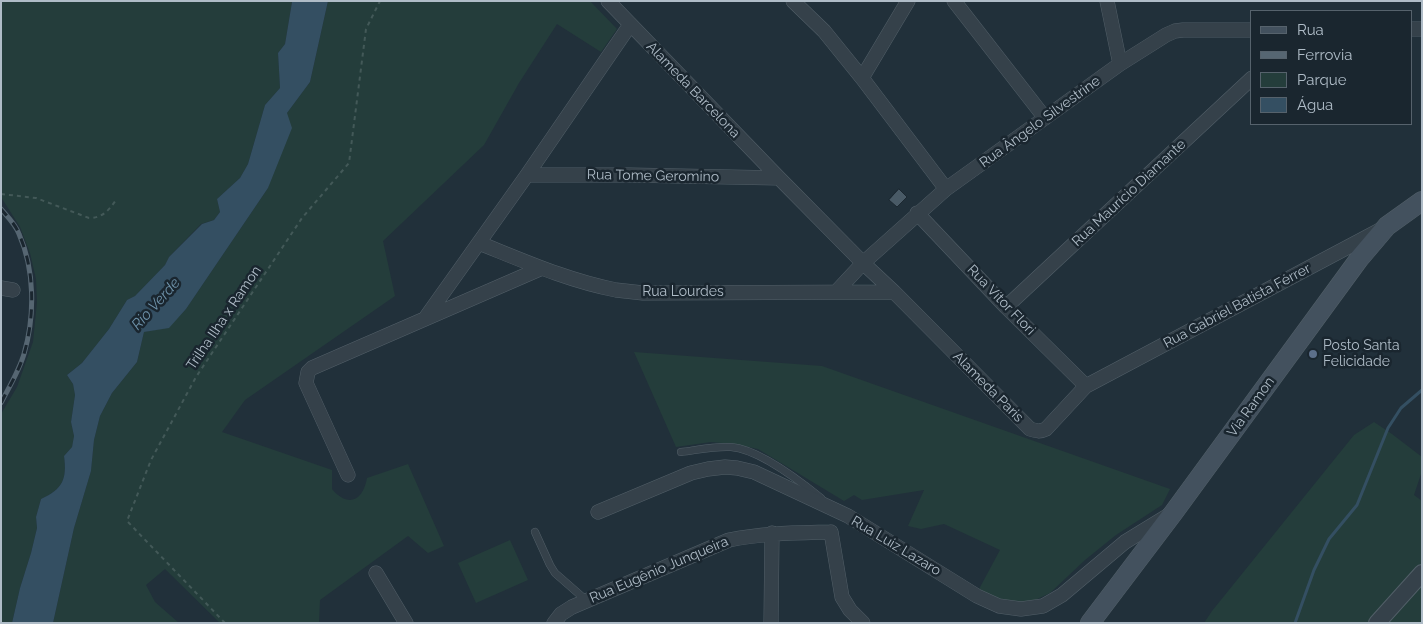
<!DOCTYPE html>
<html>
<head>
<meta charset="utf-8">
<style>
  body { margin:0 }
  #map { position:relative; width:1423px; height:624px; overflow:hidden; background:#21303a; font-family:Raleway,sans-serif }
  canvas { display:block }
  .frame { position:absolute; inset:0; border:2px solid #afbcc7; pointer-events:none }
  .legend { position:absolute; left:1250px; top:10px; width:162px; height:115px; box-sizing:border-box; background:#1a262f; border:1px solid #56626c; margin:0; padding:6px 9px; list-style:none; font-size:15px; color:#afbcc7 }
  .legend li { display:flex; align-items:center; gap:10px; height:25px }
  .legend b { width:25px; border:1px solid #56626c }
</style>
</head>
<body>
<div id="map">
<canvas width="1423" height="624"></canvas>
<div class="frame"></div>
<ul class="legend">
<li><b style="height:6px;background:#43515e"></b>Rua</li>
<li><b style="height:6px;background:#566672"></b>Ferrovia</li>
<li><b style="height:14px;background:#243d3b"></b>Parque</li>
<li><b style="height:14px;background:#344f62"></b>Água</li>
</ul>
</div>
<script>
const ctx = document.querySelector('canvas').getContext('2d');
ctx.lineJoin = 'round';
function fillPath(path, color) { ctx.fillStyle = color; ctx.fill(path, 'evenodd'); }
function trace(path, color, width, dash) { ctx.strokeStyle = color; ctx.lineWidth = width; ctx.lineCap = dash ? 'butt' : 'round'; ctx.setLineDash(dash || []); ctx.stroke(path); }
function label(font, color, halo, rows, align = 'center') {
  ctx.font = font + ' Raleway,sans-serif'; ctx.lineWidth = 5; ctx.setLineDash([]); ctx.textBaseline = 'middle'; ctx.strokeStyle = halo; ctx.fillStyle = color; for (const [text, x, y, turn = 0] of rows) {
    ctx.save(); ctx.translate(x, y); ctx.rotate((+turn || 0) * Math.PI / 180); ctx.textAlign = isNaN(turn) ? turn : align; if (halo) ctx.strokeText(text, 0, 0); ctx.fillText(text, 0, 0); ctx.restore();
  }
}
fillPath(new Path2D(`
  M1,1H294L292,2L285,44L278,53L280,88L265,105L248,164L240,178L217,199L220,212L214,220L201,224L169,257L165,265L135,296L127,300L109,329L82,363L67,375L73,384L75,395L71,422L74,436L72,447L64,456C67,479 63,489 41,499L36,517L37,528L31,553L20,588L12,623H1V414L17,387L33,342L37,302L36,279L30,253L20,227L1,197Z
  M328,1H590L617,29L601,52L557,24L519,83L484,145L383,241L395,296L245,400L222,432L332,470V489C348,508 363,501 367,478L408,464L444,546L428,553L408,536L320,600L319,623H220L165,569L146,585L155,602L179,623H53L74,528L91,471L94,440L100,416L112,393L137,362L144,332L169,327L186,309L268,188L287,113L310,82Z
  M634,352L822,366L1170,489L1162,505L1116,535L1085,560L1050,593L1033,601L1013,603L997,600L978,591L1000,550L944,524L921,529L908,526L924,490L862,500L854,495L844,501L758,449L734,444L711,442L676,447Z
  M1374,422L1392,434L1422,457V471L1414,495L1422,501V564L1370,623H1204L1212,611L1354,435Z
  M510,540L528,580L476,603L458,563Z
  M1422,580V623H1383Z`), '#243d3b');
fillPath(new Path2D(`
  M294,1H328L310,82L287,113L292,128L268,188L186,309L169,328L144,332L137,362L112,393L100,416L94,440L91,471L74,528L53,623H12L20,588L31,553L37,528L36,517L41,499C63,489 67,479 64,456L72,447L74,436L71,422L75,395L73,384L67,375L82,363L109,329L127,300L135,296L165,265L169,257L202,224L214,220L220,212L217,199L240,178L248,164L265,105L280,88L278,53L285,44L292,2Z`), '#344f62');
trace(new Path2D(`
  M1295,623L1314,570L1329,539L1357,505L1388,428L1401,408L1422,390`), '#344f62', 3);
const building = new Path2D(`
  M899,189L907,197L897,207L889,200Z`);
fillPath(building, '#495a66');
trace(building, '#1c2831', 1);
const service = new Path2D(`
  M681,452C697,450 714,446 731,447C758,449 800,481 821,498
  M535,532L550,565L555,573L587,601`);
const minor = new Path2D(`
  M608,1L779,178L863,263L894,292L1030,429C1036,431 1040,432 1046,429L1086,386L1380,230
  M793,1L824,31L862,78L946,189
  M954,1L1045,118
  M1107,1L1120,64
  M1412,29H1422
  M862,78L908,1
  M527,175H629L779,178
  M917,213L1006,307L1086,386
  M479,243C524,261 569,281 616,290C625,291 634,292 643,293L894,292
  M1,288L13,290
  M836,292L863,263L946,189L1120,64L1166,35L1175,31L1183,30H1252
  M1006,307L1252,78
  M426,317L527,175L630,25
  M348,475L306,383L308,372L312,368L542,268
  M598,512L691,473L708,469L725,467L737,468L754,472L848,516L977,596L999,606L1021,609L1043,606L1062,595L1125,542L1169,515
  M831,532L842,597L850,610L863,623
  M376,573L406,623
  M554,623L561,614L572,607L729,540C763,533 796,533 831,532
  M771,623L772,533`);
const tertiary = new Path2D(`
  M1377,623L1422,573`);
const secondary = new Path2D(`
  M1090,623L1174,512L1359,259L1387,226L1422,201`);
trace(service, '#525f68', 8);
trace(minor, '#525f68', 15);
trace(tertiary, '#525f68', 18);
trace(secondary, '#525f68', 20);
trace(new Path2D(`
  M1,194L36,198L89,218C103,218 109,210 116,200
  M225,623L127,521L151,460L196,377L302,218L349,163L366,29L380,1`), '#435958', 2, [4, 4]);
trace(service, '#35414a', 7);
trace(minor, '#35414a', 14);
trace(tertiary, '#35414a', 16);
trace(secondary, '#43515e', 19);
const rail = new Path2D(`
  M1,209C7,216 16,225 19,234C35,270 35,316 24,354C19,371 9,387 1,403`);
trace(rail, '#566672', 5);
trace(rail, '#1a262f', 3, [9]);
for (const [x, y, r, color] of [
  [1313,354,5,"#5c6f8a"]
]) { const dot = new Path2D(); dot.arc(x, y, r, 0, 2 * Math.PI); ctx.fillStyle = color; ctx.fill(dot); trace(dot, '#1a262f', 2); }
label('14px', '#afbcc7', '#1a262f', [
  ["Alameda Barcelona",693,90,46],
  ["Rua Ângelo Silvestrine",1040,122,-36],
  ["Rua Tome Geromino",653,176,1],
  ["Rua Maurício Diamante",1129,193,-43],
  ["Rua Lourdes",683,292],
  ["Rua Vítor Flori",1001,300,46],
  ["Rua Gabriel Batista Férrer",1237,306,-28],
  ["Trilha Ilha x Ramon",224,318,-56],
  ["Alameda Paris",988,387,45],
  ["Via Ramon",1251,407,-54],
  ["Rua Luiz Lazaro",896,546,31],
  ["Rua Eugênio Junqueira",659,570,-23]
]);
label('14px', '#afbcc7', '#1a262f', [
  ["Posto Santa",1323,346],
  ["Felicidade",1323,362]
], 'left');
label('italic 15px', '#6f93ab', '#1a262f', [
  ["Rio Verde",156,304,-48]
]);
</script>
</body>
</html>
